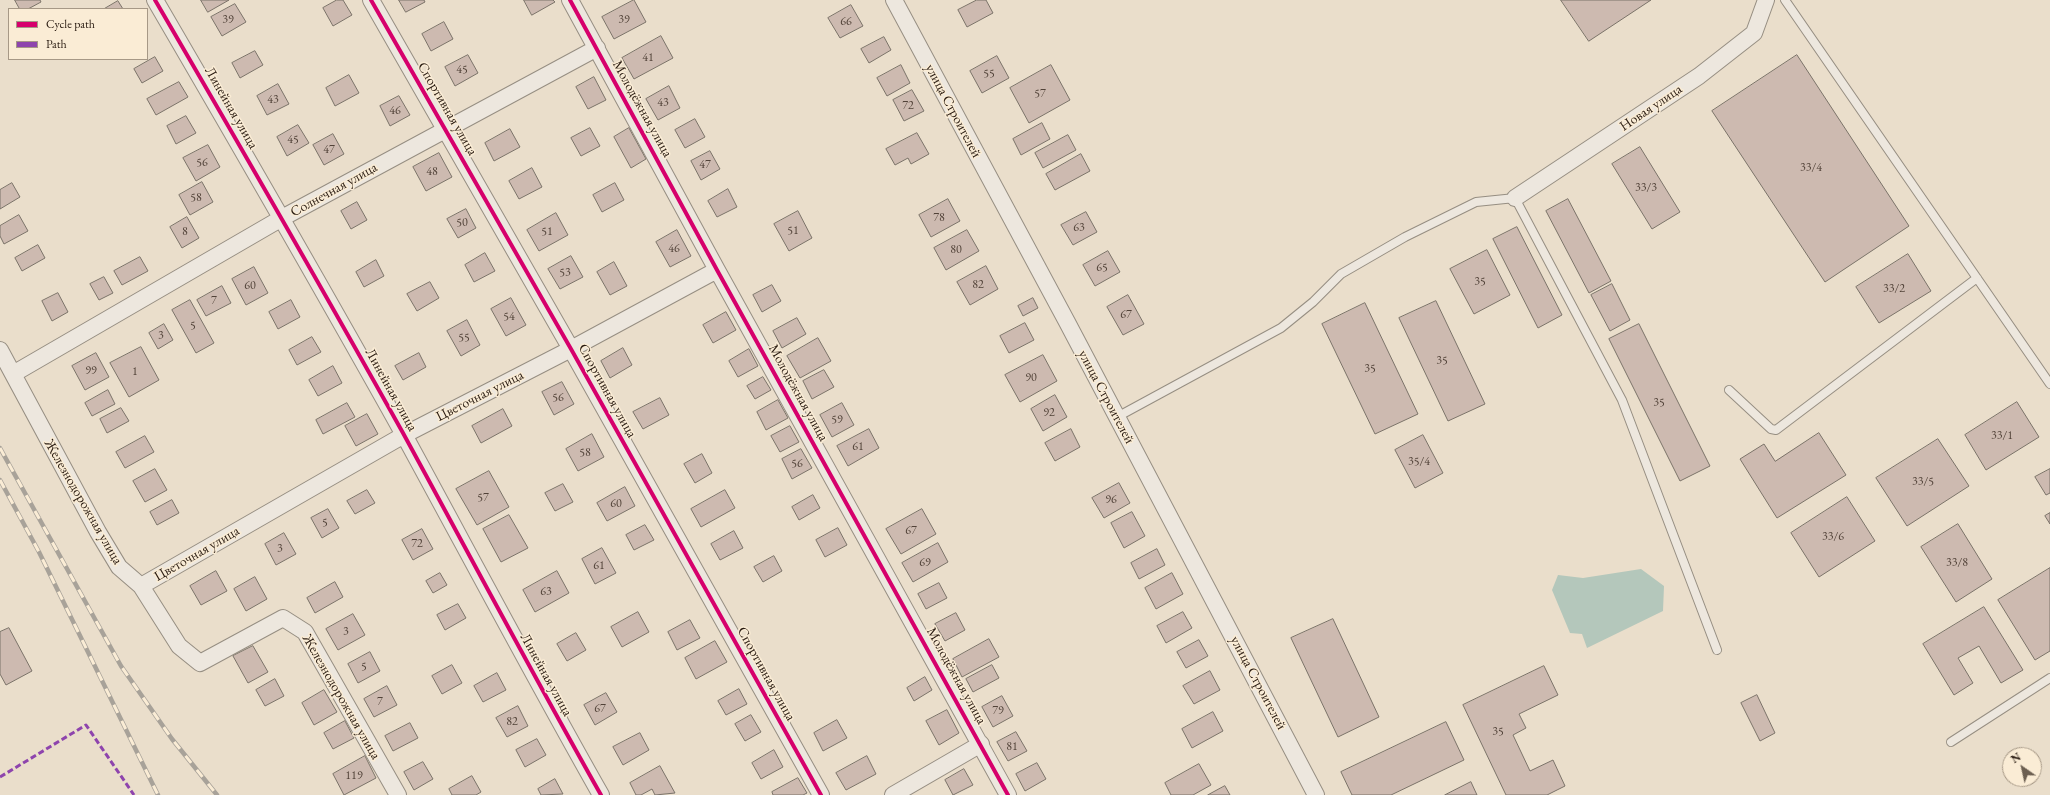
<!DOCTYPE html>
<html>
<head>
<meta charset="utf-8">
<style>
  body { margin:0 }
  #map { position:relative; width:2050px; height:795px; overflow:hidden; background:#eadecb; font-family:"EB Garamond",serif }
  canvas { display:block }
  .legend { position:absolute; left:8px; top:8px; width:140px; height:52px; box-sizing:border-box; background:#faecd5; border:1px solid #a69886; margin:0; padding:5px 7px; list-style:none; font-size:12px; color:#281a10 }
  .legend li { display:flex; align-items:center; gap:8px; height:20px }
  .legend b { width:20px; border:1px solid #a69886 }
  .north { position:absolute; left:2002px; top:747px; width:40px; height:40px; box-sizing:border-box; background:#faecd5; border:1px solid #a69886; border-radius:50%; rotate:326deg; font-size:11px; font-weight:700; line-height:16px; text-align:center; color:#281a10 }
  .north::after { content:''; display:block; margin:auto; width:14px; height:18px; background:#6c5f51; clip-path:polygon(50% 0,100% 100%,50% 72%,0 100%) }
</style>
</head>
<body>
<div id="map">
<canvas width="2050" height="795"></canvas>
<ul class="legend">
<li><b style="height:5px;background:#d6006c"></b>Cycle path</li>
<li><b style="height:5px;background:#8e44ad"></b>Path</li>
</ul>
<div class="north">N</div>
</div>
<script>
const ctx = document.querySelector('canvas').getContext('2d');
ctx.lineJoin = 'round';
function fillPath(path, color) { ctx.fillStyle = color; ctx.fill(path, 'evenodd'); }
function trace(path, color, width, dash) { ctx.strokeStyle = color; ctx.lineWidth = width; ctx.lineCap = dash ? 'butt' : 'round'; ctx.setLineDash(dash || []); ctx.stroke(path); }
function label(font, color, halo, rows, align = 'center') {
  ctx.font = font + ' "EB Garamond",serif'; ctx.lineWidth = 3; ctx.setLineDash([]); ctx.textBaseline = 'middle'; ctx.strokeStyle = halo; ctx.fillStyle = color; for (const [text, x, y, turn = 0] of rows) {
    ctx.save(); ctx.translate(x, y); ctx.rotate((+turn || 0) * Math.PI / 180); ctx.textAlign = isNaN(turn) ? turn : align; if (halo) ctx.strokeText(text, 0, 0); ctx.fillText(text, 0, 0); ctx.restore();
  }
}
fillPath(new Path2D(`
  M1641,569L1664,586L1663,611L1587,648L1582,634L1570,633L1552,590L1558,575L1583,578Z`), '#b4c7bb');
const building = new Path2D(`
  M15,0H40L41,2L28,9H20Z
  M201,0H229L208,12Z
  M337,0H343L352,15L333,26L323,8Z
  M399,0H424L425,2L406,12Z
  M524,0H553L555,2L532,15Z
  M634,0L646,22L614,39L602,17Z
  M977,0H986L993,13L967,27L958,10Z
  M1561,0H1651L1589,41Z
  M118,1L123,9H104Z
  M235,4L246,22L222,36L211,17Z
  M851,5L863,26L840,38L828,18Z
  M444,22L453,39L431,51L422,34Z
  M661,36L673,58L634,79L622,58Z
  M884,37L891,50L869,63L861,49Z
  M255,51L263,65L240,78L232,63Z
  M468,55L478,73L455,86L445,67Z
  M1797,55L1909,226L1825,282L1712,111Z
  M997,56L1009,78L982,93L970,71Z
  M155,57L163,71L142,83L134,69Z
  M901,65L910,83L887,96L877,78Z
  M1051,65L1070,100L1029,123L1010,88Z
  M349,75L359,93L335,106L326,88Z
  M594,77L606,100L588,109L576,87Z
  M179,82L188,97L156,115L147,99Z
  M278,84L289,104L267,115L257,96Z
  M669,86L680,108L658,120L646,99Z
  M912,90L924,111L904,121L893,100Z
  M399,96L410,115L390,126L380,106Z
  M186,116L196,133L176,144L167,126Z
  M695,119L705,137L685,148L675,130Z
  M1042,123L1050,139L1021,155L1013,139Z
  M298,125L309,143L287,156L277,137Z
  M590,128L600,146L581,156L571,138Z
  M629,128L646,159L631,168L614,137Z
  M510,129L520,147L494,161L485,143Z
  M917,133L929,154L911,164L908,158L895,165L886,149Z
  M333,134L344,154L324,165L313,145Z
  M1068,135L1076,150L1043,168L1035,153Z
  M208,145L220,167L196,181L183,158Z
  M1640,147L1680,212L1652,229L1612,164Z
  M710,151L720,169L701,180L691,161Z
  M439,153L452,177L426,191L413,167Z
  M1081,154L1090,171L1055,190L1046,174Z
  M532,168L542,187L519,199L509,181Z
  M202,182L213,202L190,215L179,195Z
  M12,183L20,197L0,209V190Z
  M615,183L624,200L602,212L593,195Z
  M728,189L737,207L717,217L708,201Z
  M948,199L960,221L931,237L919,215Z
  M1568,199L1611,281L1589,293L1546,211Z
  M357,202L367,220L351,229L341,211Z
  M466,209L476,228L458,238L447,219Z
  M798,211L812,238L789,251L774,224Z
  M1086,212L1097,232L1073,245L1061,225Z
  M556,213L568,235L539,251L527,230Z
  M19,215L28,231L4,244L0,236V226Z
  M187,217L199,238L182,248L170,227Z
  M1517,227L1562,315L1538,328L1493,239Z
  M677,230L691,256L670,267L656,242Z
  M967,230L979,251L946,270L934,248Z
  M38,245L45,258L22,271L15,258Z
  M1487,250L1510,295L1474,314L1450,269Z
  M1108,251L1120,272L1095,286L1083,265Z
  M485,253L495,271L474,282L465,265Z
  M1908,254L1931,291L1879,323L1856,287Z
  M571,256L583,277L560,289L548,269Z
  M140,257L148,271L122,285L114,271Z
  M376,260L384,276L364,287L356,272Z
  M614,262L627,286L610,295L597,272Z
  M986,266L998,289L970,305L957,282Z
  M254,267L268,293L246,305L232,279Z
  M104,277L113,293L99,300L90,284Z
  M430,282L439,298L417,311L407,294Z
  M1612,284L1630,320L1610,331L1591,295Z
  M772,285L781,301L762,312L753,295Z
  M222,286L231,303L206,316L197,300Z
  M58,293L68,312L52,321L42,301Z
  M1128,295L1144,324L1123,335L1107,307Z
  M511,298L526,325L506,336L491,309Z
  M1033,298L1038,308L1023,316L1018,306Z
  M190,300L214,343L196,353L172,310Z
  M291,300L300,317L278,329L269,312Z
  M1436,301L1485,404L1448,421L1399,318Z
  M1365,303L1418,414L1375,434L1322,324Z
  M726,312L736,330L713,343L703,325Z
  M797,318L806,334L782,348L773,331Z
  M467,320L480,345L461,356L447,331Z
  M1025,323L1034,340L1009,353L1000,336Z
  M164,324L173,340L158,349L149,333Z
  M1639,324L1710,466L1680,481L1609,339Z
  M312,337L321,352L297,365L289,350Z
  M818,338L831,361L800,378L787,356Z
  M141,347L159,380L129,397L110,363Z
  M623,348L632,365L610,378L601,361Z
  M749,349L758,366L738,377L729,361Z
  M96,353L109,377L85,390L72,366Z
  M419,353L426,367L403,380L395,366Z
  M1043,355L1057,381L1020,402L1005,375Z
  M333,366L342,383L318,396L309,380Z
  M824,370L834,387L812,399L803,381Z
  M763,377L771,390L755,399L747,386Z
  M562,382L574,404L554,415L542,392Z
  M108,390L115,404L92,416L85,403Z
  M1055,395L1067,417L1043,431L1031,409Z
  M660,398L669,415L643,429L633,412Z
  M778,400L788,418L766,430L757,412Z
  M2017,402L2039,437L1986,470L1965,435Z
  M347,403L355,417L323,434L316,420Z
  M842,403L854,425L832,437L820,415Z
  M121,408L129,421L107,433L100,419Z
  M503,409L512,426L481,443L472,426Z
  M367,414L378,434L356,446L345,426Z
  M790,426L799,442L780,452L771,436Z
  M869,429L879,448L848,466L837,446Z
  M1071,429L1080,447L1055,461L1045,443Z
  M1819,433L1846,475L1777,518L1740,459L1764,444L1775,461Z
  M592,434L604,457L578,471L566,449Z
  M1423,435L1443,473L1415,488L1395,450Z
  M145,436L154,452L125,468L116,452Z
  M1938,439L1969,486L1907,526L1876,478Z
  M801,449L812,468L792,479L782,459Z
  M702,454L712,473L695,483L684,464Z
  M155,469L167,490L145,502L133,481Z
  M2050,469V493L2046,495L2035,477Z
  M489,471L509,507L477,525L456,489Z
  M1119,483L1130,503L1104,518L1092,498Z
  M563,484L573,502L555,511L545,493Z
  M625,487L635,506L607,521L597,503Z
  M367,490L375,503L355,514L347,501Z
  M725,490L735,508L701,527L691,509Z
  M813,495L820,508L799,520L792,507Z
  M1847,497L1875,541L1819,577L1791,533Z
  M172,500L179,513L157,525L150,512Z
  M328,509L339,528L322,538L311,518Z
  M922,509L936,534L901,554L886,529Z
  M1132,512L1145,536L1124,548L1111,523Z
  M2050,513V524L2045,516Z
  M509,515L528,548L501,562L483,529Z
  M1958,524L1992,579L1956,602L1921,547Z
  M645,525L654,540L634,550L626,535Z
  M838,528L847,545L825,557L816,540Z
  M422,529L433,549L413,560L402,540Z
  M734,531L743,548L720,560L711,544Z
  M284,533L296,554L276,565L265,544Z
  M938,543L948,562L913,582L902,563Z
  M602,548L616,573L595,584L582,559Z
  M1157,549L1165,565L1139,579L1131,563Z
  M774,556L782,571L763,582L754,567Z
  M2050,568V651L2035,660L1998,600Z
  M216,571L227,591L201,605L190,586Z
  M557,571L569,593L535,612L523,590Z
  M440,573L447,585L433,593L426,581Z
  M1172,573L1183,594L1156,609L1145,588Z
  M255,577L267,599L246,611L234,589Z
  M335,582L343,597L315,613L307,598Z
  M939,583L947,598L926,609L918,594Z
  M458,604L466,618L445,630L437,615Z
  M1984,607L2023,670L2001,683L1979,646L1958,658L1973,683L1954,695L1923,644Z
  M638,612L649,632L622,647L611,627Z
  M1183,612L1192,628L1166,643L1157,626Z
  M956,613L965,630L945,641L935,624Z
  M353,614L365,635L338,650L326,629Z
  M1333,619L1379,717L1338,737L1291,638Z
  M690,620L700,638L677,650L668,632Z
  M9,628L32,671L6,685L0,674V632Z
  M576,633L586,650L567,661L557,644Z
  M989,639L999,657L962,677L953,659Z
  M1199,640L1208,656L1186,668L1177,652Z
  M715,641L727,662L696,679L685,658Z
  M253,646L268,672L248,683L233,656Z
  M370,652L380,671L358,683L348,664Z
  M452,665L462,683L442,694L432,676Z
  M992,665L999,678L973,692L966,679Z
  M1544,666L1558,695L1519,714L1526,728L1513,735L1530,771L1553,760L1565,786L1547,795H1506L1463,705Z
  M1210,671L1220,690L1194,704L1183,686Z
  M497,673L506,690L483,702L474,686Z
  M925,677L932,690L914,701L907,688Z
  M275,679L284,696L265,706L256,690Z
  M387,686L397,705L374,717L364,699Z
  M739,689L747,704L726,715L718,701Z
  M324,690L337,712L314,725L302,703Z
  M606,693L617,712L595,725L584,705Z
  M1757,695L1775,733L1760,741L1741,703Z
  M1002,696L1013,716L993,727L982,707Z
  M518,706L528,726L507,737L496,718Z
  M947,710L959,733L939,745L926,721Z
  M1213,712L1223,731L1192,748L1182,729Z
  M751,715L761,732L745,741L735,724Z
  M837,720L847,738L823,751L814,733Z
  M345,721L354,738L333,749L324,733Z
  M1446,722L1464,760L1391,795H1352L1341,772Z
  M410,723L418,738L393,751L385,736Z
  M1016,732L1027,751L1008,761L997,742Z
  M640,733L649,750L623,765L613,747Z
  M537,739L546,755L525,767L516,750Z
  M774,750L783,767L761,779L752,763Z
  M365,756L376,778L344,795L333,774Z
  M867,756L876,774L846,790L836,773Z
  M423,762L433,779L414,790L404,772Z
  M1037,763L1046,779L1025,791L1016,774Z
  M1199,764L1211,785L1193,795H1171L1165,783Z
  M660,766L675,793L655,795L652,789L641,795H636L630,783Z
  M964,769L973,785L953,795L945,780Z
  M472,776L481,792L476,795H452L449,789Z
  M798,778L807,793L803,795H773L772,792Z
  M555,779L563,794L541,795L538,789Z
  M1471,782L1477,795H1445Z
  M1225,786L1230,795H1208Z`);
fillPath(building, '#cdbab0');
trace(building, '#7b7369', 1);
const service = new Path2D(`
  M1785,0L2050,384
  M1729,390L1771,429L1776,430L1977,278
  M1117,417L1281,328L1313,302L1341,274L1405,237L1476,202L1515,198L1622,400L1717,650
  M1951,742L2050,678`);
const minor = new Path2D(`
  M155,0C239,144 322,288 403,433C469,554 533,675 601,795
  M371,0L571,349L821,795
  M570,0L717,270L1008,795
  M894,0L1067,322L1316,795
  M1515,198L1699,76L1754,33L1766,0
  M0,350L98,532L119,567L141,586L179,646L200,663L283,618L305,632L398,795
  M13,374L282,218L597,48
  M141,586L404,435L571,349L717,270
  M893,795L981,744`);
trace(service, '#968e82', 10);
trace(minor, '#968e82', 18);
trace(service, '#ede7de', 8);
trace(minor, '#ede7de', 16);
const rail = new Path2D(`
  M0,448L121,666L172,739L217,795
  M0,480L39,552L158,795`);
trace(rail, '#a8a299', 4.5);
trace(rail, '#faecd5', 3, [9]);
trace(new Path2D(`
  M0,777L86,725L134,795`), '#8e44ad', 3, [6, 3]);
trace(new Path2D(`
  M155,0C239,144 322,288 403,433C469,554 533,675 601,795
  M371,0L571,349L821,795
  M570,0L717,270L1008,795`), '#d6006c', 4);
label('12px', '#514238', null, [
  ["39",228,20],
  ["39",624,20],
  ["66",846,22],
  ["41",648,58],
  ["45",462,70],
  ["55",989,74],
  ["57",1040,94],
  ["43",273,100],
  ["43",663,103],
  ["72",908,106],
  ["46",395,111],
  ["45",293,140],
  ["47",329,150],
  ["56",202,163],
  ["47",705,165],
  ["33/4",1811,168],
  ["48",432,172],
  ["33/3",1646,188],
  ["58",196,198],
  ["78",939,218],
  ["50",462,223],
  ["63",1079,228],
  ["51",793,231],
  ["8",185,232],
  ["51",547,232],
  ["46",674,249],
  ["80",956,250],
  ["65",1102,268],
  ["53",565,273],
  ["35",1480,282],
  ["82",978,285],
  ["60",250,286],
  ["33/2",1894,289],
  ["7",214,301],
  ["67",1126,315],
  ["54",509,317],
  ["5",193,326],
  ["3",161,336],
  ["55",464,338],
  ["35",1442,361],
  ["35",1370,369],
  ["99",91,371],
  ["1",135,372],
  ["90",1031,378],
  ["56",558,398],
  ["35",1659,403],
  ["92",1049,413],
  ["59",837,420],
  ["33/1",2002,436],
  ["61",858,447],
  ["58",585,453],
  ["35/4",1419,462],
  ["56",797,464],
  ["33/5",1923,482],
  ["57",483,498],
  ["96",1111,500],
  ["60",616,504],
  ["5",325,523],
  ["67",911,531],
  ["33/6",1833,537],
  ["72",417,544],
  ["3",280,549],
  ["69",925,563],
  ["33/8",1957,563],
  ["61",599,566],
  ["63",546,592],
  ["3",346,632],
  ["5",364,667],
  ["7",380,702],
  ["67",600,709],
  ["79",998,711],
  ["82",512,722],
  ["35",1498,732],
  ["81",1012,747],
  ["119",354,776]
]);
label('14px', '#281a10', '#faecd5', [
  ["Линейная улица",231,108,60],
  ["Новая улица",1651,108,-34],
  ["Спортивная улица",447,109,60],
  ["Молодёжная улица",642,109,61],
  ["улица Строителей",953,111,62],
  ["Солнечная улица",334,190,-29],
  ["Линейная улица",391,390,61],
  ["Спортивная улица",607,391,61],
  ["Молодёжная улица",798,393,61],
  ["Цветочная улица",480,396,-27],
  ["улица Строителей",1106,397,62],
  ["Железнодорожная улица",83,502,60],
  ["Цветочная улица",197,554,-30],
  ["Спортивная улица",766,674,61],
  ["Линейная улица",546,675,61],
  ["Молодёжная улица",956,676,61],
  ["улица Строителей",1258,683,62],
  ["Железнодорожная улица",341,697,60]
]);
</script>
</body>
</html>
